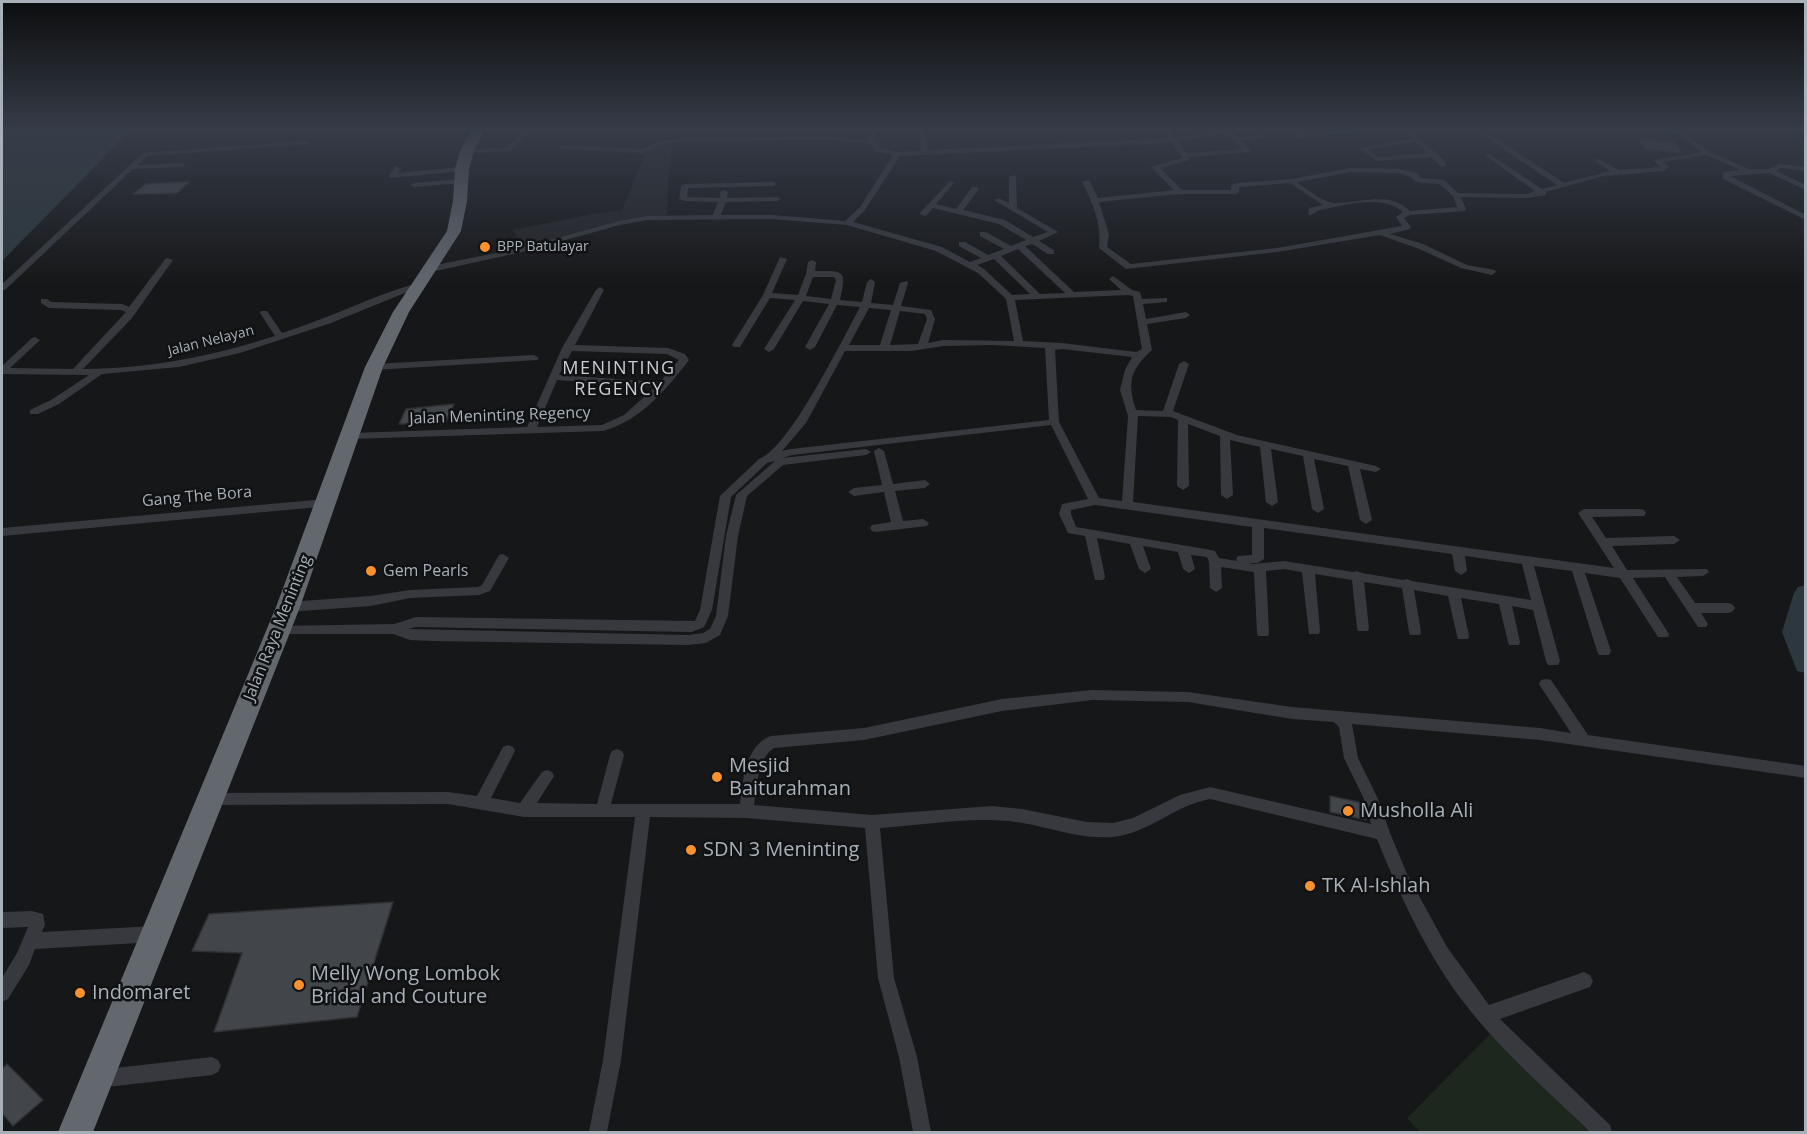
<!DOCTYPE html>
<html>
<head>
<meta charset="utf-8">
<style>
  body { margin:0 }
  #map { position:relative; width:1807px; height:1134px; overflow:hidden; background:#161718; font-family:"Open Sans",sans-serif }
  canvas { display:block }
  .frame { position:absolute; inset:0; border:3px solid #a8b0b9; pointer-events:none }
</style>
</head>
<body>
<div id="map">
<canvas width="1807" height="1134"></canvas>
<div class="frame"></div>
</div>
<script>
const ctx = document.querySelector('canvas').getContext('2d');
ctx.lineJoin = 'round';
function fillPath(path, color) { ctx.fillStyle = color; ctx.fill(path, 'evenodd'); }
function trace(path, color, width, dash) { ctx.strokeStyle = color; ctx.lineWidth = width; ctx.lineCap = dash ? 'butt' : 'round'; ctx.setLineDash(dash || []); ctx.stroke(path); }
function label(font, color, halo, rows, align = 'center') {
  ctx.font = font + ' "Open Sans",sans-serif'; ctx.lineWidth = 5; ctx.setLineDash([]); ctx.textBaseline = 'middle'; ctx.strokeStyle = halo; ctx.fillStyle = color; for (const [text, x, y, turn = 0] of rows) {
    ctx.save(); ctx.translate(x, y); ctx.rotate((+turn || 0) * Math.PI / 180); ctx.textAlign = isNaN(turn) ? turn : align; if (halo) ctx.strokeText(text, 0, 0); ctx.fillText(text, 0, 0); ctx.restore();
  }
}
fillPath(new Path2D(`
  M674,140L668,177L667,215L624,221L523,248L513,230L592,214L622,210L645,154L662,141Z`), '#222326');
fillPath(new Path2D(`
  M1490,1034L1589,1132H1420L1407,1118Z`), '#1e271e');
fillPath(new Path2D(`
  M2,129H132L2,261Z`), '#2c383d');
fillPath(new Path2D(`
  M1806,585V673L1797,671L1782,632L1794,593L1798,587Z`), '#2c383d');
const building = new Path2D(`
  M1639,139L1674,142L1682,153L1646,149Z
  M189,182L177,193L133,194L146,184Z
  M454,404L445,424H399L406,409Z
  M1330,796L1363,803L1366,820L1330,812Z
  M393,902L357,1017L214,1032L242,953L192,951L209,914Z
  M7,1064L43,1100L13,1126L2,1113V1069Z`);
fillPath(building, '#424549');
trace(building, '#303135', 1.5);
fillPath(new Path2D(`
  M526,129H533L510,151L467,153L464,151L467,149L506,148Z
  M872,129H878L874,138L880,148L897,152L921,151L919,129H925L928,150L1169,138L1164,130L1146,132L1143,129H1170L1175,137L1234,129H1254L1233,133L1237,137L1266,134L1269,136L1266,138L1240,140L1250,150V152L1189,157V160L1160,168L1182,190H1231V185L1237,183L1292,179L1350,168L1399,169L1417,173L1421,178L1444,180L1458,193L1526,194L1535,191L1486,156V154L1488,153L1542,189L1557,185L1474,129H1482L1564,183L1610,171L1596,162V160L1598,159L1619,170L1661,167L1655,162V160L1702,152L1671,129H1679L1710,152L1749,169H1769L1780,164L1806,167V171L1781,168L1776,171L1806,185V190L1769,173L1730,176L1806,215V220L1723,179V172L1740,170L1707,155L1663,162L1669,167L1664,171L1603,176L1546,192V195L1526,198L1461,197L1466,209L1465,211L1410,215L1404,218L1411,227L1410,229L1390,234L1423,244L1467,265L1495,270L1496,272L1492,275L1461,268L1417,248L1380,235L1277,252L1126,269L1099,248C1102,225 1093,203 1082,182L1089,180L1098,198L1174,190L1151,167L1183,158L1171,142L1152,144L900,156L865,210L853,222L942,247L970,262L981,258L959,246V242H965L988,255L1004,249L980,236V232H986L1011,246L1026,240L999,224L933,208L926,216L919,214L950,181L954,183L936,204L956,209L972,187H978L979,189L963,210L1005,220L1033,237L1048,232L994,200L998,198L1009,203V177L1016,175L1017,208L1058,232L1039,241L1054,250V254H1048L1032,244L1025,246L1074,292L1121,290L1109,279L1113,276L1132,290L1140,292L1142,299L1167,298V302L1143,304L1146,319L1186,312L1190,315L1186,318L1147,324L1152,350C1130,370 1127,382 1136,410L1163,411L1179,364L1184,361L1189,364L1173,411L1237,435L1376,466L1381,469L1376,472L1360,469L1372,520L1366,524L1360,520L1348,466L1314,459L1324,509L1318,513L1312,509L1303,456L1271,449L1278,502L1272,506L1266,502L1260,447L1230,440L1233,495L1227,499L1221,495L1220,436L1188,424L1189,486L1183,490L1177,486L1178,420L1171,417L1138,416L1133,502L1614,568L1578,513L1584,509H1640L1644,510L1646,513L1644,516L1592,517L1606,538L1674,536L1680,540L1674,544L1612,546L1627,570L1707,569L1709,572L1703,576L1677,577L1695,603H1729L1733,605L1735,608L1733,611L1729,613H1701L1708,624L1706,627H1698L1665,577L1633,578L1669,634L1668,637H1658L1620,578L1585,573L1611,651L1609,655H1599L1597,651L1572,571L1534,566L1560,661L1558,665H1548L1546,661L1533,610L1512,606L1520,642L1519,645H1509L1508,642L1499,604L1461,598L1469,636L1468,639H1458L1457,636L1448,596L1414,590L1421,632L1420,635H1410L1409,632L1402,588L1364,582L1369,628L1368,631H1358L1357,628L1352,580L1315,574L1320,631L1319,634H1309L1302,572L1284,569L1266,571L1269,633L1268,636H1258L1257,633L1254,572L1221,567L1222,588L1216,592L1210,588L1209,562L1207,557L1191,555L1195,569L1189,573L1183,569L1178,552L1143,546L1151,569L1145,573L1139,569L1130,544L1097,538L1105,577L1103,580H1095L1085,536L1068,533L1059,514L1062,504L1088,499L1051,425L792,455L782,458L866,449L871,452L866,455L783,465L747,496L738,536L728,616L720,635L706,643L688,645L431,641L410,640L393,634H273L272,631L273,628L278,626L394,624L416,617L695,621L700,610L720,496L759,459C789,449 843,338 860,307L837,305L815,347L810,350L805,347L829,304L803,301L774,349L769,352L764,349L795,300L770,298L740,347H734L732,345L763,295L780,257L787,259L772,293L798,295L806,274L808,262L812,260L816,262L815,271C844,271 847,269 840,300L862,302L867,282L871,279L875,282L871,303L893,305L900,283L907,281L908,283L901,306L931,310L935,319L928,343L943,340L1014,341L1006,299L978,273L936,251L847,225L772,219L647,220L620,225L522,252L431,272L427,269L431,266L521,248L619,221L647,216L713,215L718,202L685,201L679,199L681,186L685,184L773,182L777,184L773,186L688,188L687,197L720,198V192L724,190L728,192L727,198L777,197L781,199L777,201L726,202L721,215H772L845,221L860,207L893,155L875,151L871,144L827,140L682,142L664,144L644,153L561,149L558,147L561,145L643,149L660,141L682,138L827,136L868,140ZM1226,134L1242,149L1186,153L1178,141ZM1350,172L1399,173L1411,177L1416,182L1439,184L1453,196L1457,207L1410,211C1387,189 1360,204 1333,203C1326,203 1304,188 1297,182ZM1290,183L1323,205L1309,208L1308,215C1315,215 1314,212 1320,210C1345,205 1383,194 1403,212L1396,217L1402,226L1277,248L1131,264L1107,247L1109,234L1099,202L1180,194H1235L1239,192V187ZM1018,249L1065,293L1040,294L1001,256ZM994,259L1030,294L1012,295L984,269L977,265ZM813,277H834L836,280L831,299L806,296ZM1129,295L1133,296L1142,349L1136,352L1062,343L1023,341L1015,300ZM869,308L891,310L880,345H849ZM900,311L925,314L927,319L918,344L890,345ZM993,345L1045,348L1049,420L791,449L782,451L806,423L845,351H911L943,346ZM1062,349L1132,357L1125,370L1120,390L1128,416L1122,501L1099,498L1059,422L1055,350ZM775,461L736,495L726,536L716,616L710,629L703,633L688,635L408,629L416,627L692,632L704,627L712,610L731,497L767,463ZM1095,505L1252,527V555L1238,556L1236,559L1237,561L1219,558L1215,551L1211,550L1076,527L1071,514V510ZM1264,528L1452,554L1455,571L1461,575L1467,571L1465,556L1522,564L1531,600L1412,581L1407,579L1403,580L1362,573L1357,571L1353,572L1284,561L1253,564L1249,563H1258L1264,559Z
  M1292,129H1299L1306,135L1356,129H1379L1283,140V138L1299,136Z
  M1402,129H1409L1446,162V166H1440L1432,157L1377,161L1359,148L1411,139ZM1415,142L1427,153L1378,157L1368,149Z
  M306,141L309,143L308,144L147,156L138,165L182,163L186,165L182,167L133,169L5,290H2V284L143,153Z
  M395,166L402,168L398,173L462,167L466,169L462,171L390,178L389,176Z
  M460,179H463V183L414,187L410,185L414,183Z
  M166,258L173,260L132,318L83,369C152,368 209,357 275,336L260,313L261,311H267L282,333C328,319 371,296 418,283L422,286L331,323L240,353L179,367L102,374L59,404L38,414H30V410L51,400L89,375L2,374V366L32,338L35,337L40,340L38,342L10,368L73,369L126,312L121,310L49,308L41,303V299H47L51,302L122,304L129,307Z
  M600,287L604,290L575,345L668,348L685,354L689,360C666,390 640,421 603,431L351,439L346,436L351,433L527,427L562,348L596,290ZM572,351L667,354L679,360L660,382L559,375ZM557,380L655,387L624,415L602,425L537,427Z
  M534,355L539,358L537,360L374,370L369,367L374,364Z
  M879,448L884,451L893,484L925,480L930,484L925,488L895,491L903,521L923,519L929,523L927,526L876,532L872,531L870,528L872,525L891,522L884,492L854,496L848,492L854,488L882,485L874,451Z
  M326,499L332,503L330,506L2,536V528Z
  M503,554L509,558L490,591L479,595L410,598L371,606L288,612L284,610L282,607L284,604L288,602L371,596L410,590L478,587L482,585L499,555Z
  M1546,679L1551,680L1588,735L1806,766V778L1540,740L1352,724L1358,758L1378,799L1390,833L1407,874L1447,947L1489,1005L1584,972L1590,975L1593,981L1590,987L1500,1019L1610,1125L1612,1132H1590C1548,1091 1501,1051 1465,1004C1427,955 1400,896 1377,839L1210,799C1175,805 1148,834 1112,837C1077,840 1043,824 1008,821C965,817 923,825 880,828L894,978L917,1057L931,1132H913L899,1057L878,978L865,828L746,818L650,817L621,1060L607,1132H589L603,1060L635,817H524L448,804L209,805L204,804L202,799L204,794L209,793L448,792L477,796L503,747L508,745L513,747L515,751L491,798L520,803L542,772L547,770L552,772L554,776L537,803L597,804L610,755L612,751L617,749L622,751L624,755L611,804H740C743,781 745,745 771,736L864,728L1002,699L1092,690L1188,692L1292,707L1540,728L1571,733L1539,684L1541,680ZM1092,700L1188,702L1292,719L1334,722L1339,727L1344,758L1364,799L1371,824L1210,787L1180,795L1133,818L1113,823L1087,822L1022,809L992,806L872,815L754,805C757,787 757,759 774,748L864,740L1002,711Z
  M32,911L43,914L45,925L42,932L156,926L162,928L164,934L162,940L156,942L35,949L29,965L8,999L2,1002V978L17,953L28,927L2,928V912Z
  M212,1057L218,1060L221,1066L218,1072L212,1075L98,1088L92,1085L89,1079L92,1073L98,1070Z`), '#37393e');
fillPath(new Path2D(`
  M473,129H485L474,151L469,169L467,201L461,231L409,312L383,367L300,607L93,1132H58L276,607L365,367L393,312L447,231L453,201L455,169L460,151Z`), '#63686f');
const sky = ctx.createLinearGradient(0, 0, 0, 288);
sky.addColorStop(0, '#0c0d0d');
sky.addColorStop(0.45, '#363c48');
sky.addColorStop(1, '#363c4800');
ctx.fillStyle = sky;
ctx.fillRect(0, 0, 1807, 288);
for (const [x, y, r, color] of [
  [485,247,6,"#f9922e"],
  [371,571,6,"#f9922e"],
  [717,777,6,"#f9922e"],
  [1348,811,6,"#f9922e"],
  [691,850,6,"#f9922e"],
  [1310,886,6,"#f9922e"],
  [299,985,6,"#f9922e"],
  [80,993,6,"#f9922e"]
]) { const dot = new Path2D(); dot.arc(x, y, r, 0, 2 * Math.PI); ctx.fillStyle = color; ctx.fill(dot); trace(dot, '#111213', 2); }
label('14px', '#a8b0b9', '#111213', [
  ["BPP Batulayar",497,247]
], 'left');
label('14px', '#a8b0b9', '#111213', [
  ["Jalan Nelayan",211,341,-14]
]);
label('16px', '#a8b0b9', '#111213', [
  ["Jalan Meninting Regency",500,416,-2],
  ["Gang The Bora",197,497,-5],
  ["Jalan Raya Meninting",278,628,-68]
]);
label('16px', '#a8b0b9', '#111213', [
  ["Gem Pearls",383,571]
], 'left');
ctx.letterSpacing = '1.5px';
label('18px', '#c9ced5', '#111213', [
  ["MENINTING",619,369],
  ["REGENCY",619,390]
]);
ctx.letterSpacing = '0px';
label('20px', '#a8b0b9', '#111213', [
  ["Mesjid",729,766],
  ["Baiturahman",729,789],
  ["Musholla Ali",1360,811],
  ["SDN 3 Meninting",703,850],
  ["TK Al-Ishlah",1322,886],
  ["Melly Wong Lombok",311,974],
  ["Bridal and Couture",311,997],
  ["Indomaret",92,993]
], 'left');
</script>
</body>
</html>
